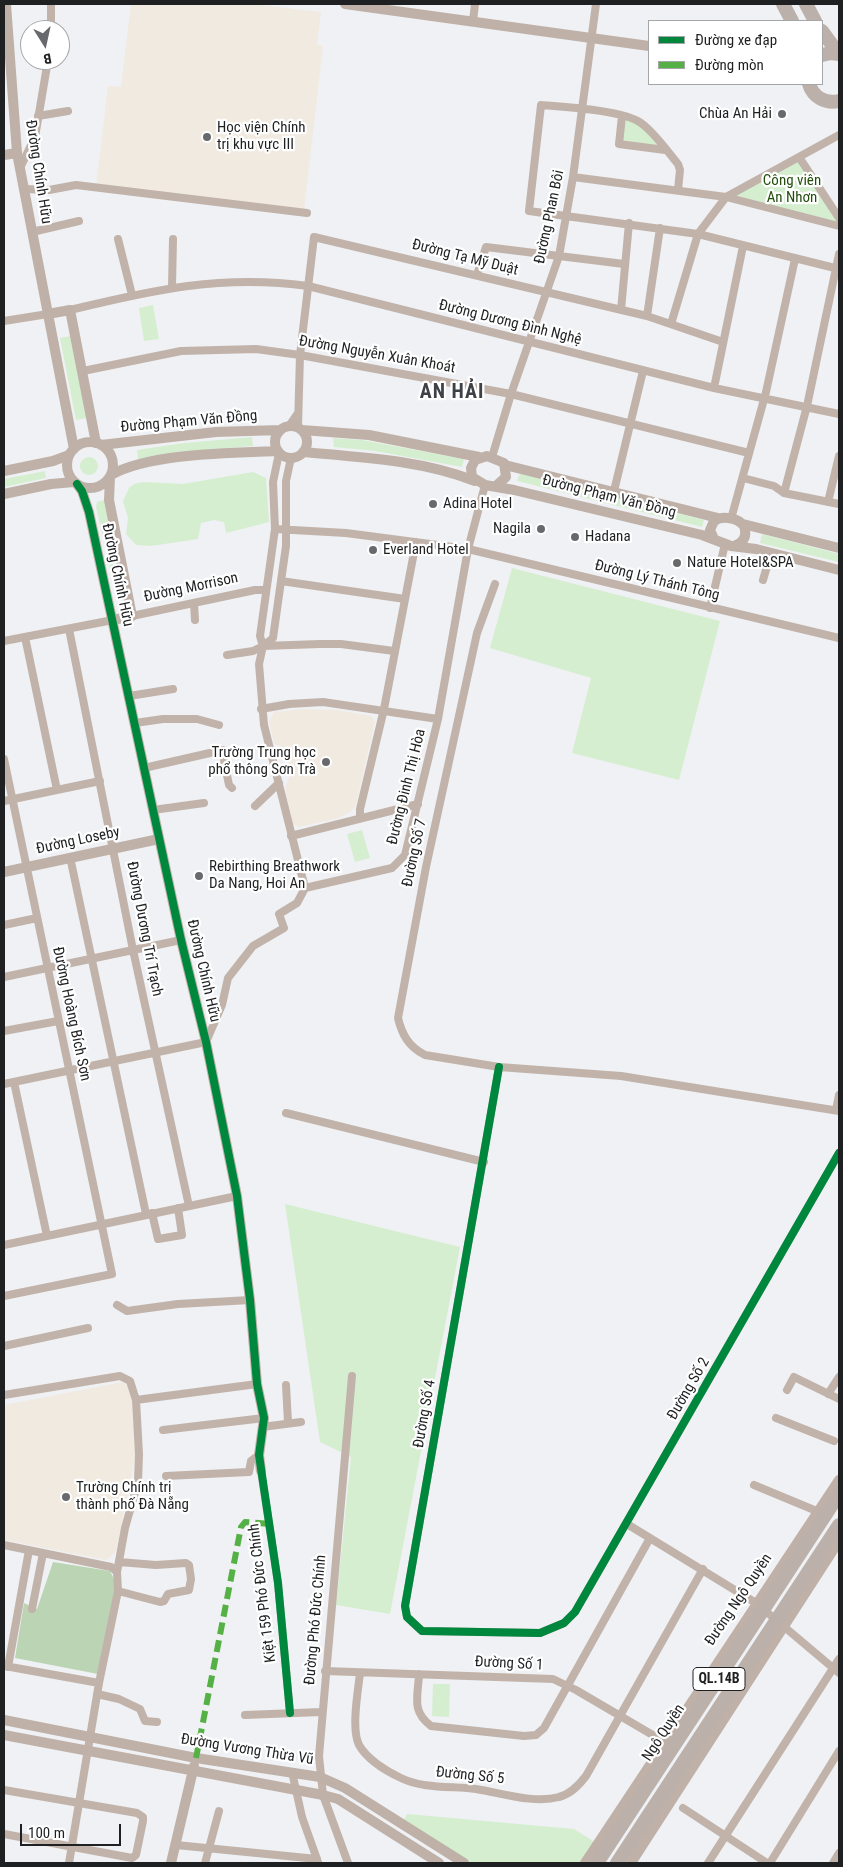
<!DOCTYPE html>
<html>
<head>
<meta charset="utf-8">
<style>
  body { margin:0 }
  #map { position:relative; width:843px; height:1867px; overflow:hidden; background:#eff1f4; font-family:"Roboto Condensed",sans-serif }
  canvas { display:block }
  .frame { position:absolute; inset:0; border:5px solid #1f2022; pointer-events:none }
  .legend { position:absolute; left:648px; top:20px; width:175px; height:65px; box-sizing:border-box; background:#fff; border:1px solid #a5a6a7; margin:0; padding:6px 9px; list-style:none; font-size:15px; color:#1f2022 }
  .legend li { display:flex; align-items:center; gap:10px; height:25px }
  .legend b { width:25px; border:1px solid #a5a6a7 }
  .north { position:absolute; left:20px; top:20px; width:50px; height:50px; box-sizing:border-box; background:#fff; border:1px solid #a5a6a7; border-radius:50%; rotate:170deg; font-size:14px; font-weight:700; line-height:20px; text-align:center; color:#1f2022 }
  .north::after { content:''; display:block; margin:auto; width:18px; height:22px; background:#68696c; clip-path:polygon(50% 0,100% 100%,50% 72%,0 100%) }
  .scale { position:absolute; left:20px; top:1824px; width:101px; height:22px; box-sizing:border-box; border:2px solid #1f2022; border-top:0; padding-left:6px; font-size:15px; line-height:18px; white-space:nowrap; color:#1f2022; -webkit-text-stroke:4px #fff; paint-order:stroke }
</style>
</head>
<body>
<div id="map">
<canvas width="843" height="1867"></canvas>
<div class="frame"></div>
<ul class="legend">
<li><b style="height:6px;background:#00873e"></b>Đường xe đạp</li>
<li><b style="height:6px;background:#55b145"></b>Đường mòn</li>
</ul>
<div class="north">B</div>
<div class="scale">100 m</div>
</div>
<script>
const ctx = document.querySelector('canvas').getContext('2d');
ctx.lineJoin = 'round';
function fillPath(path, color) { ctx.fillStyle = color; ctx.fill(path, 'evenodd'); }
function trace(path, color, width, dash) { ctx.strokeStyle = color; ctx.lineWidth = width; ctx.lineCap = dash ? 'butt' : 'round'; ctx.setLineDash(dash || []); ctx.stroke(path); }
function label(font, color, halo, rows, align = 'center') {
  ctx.font = font + ' "Roboto Condensed",sans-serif'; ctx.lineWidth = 4.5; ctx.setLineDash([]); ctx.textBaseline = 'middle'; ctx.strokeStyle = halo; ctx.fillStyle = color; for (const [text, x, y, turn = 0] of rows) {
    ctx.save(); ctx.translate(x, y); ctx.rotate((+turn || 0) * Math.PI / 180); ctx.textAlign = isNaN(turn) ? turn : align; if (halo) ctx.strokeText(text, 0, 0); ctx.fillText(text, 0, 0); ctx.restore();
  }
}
fillPath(new Path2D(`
  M131,4H251L321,12L317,45L323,46L304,211L96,187L108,86L121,87Z
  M305,709L337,710L371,716L375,721L356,805L350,812L339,818L299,827L292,824L285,789L290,775L285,750L274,743L269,722L274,712Z
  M123,1382L131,1389L136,1454L116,1551L107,1560L4,1540V1405Z`), '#f1eae1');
fillPath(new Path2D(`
  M623,118L641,125L662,148L621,143Z
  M798,161L839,222L733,196Z
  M153,305L159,339L144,341L139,308Z
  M71,336L87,418L76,420L60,338Z
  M252,437L253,446L180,452L138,459L137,450L184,443Z
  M333,438L362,440L464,459L462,467L375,451L334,447Z
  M80 466a9 9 0 1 1 18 0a9 9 0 1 1-18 0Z
  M45,471L46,478L4,487V479Z
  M253,472L266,478L269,522L226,533L224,522L214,520L201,523L198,539L151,546L136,545L126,534L128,518L123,501L129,488L134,484L144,482L183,484Z
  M520,473L704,520L702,527L517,481Z
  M104,500L107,502L125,590L116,592L96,507L97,502Z
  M762,534L839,554V562L760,543Z
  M512,568L720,621L679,780L572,753L591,678L490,648Z
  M362,830L370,858L355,862L347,834Z
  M285,1204L460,1247L390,1614L336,1605L351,1457L320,1442Z
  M433,1684H450L449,1717L432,1716Z
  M407,1814L574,1829L598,1844L585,1863H464L402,1824Z`), '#d6eed0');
fillPath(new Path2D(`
  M53,1562L110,1571L116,1583L98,1674L15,1658L24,1603L37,1609Z`), '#bbd5b4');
trace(new Path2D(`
  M473,21L475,4
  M51,30V4
  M38,116L68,111
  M622,116L619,144L665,150
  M799,157L839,218
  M20,168L35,137L48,60
  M573,177L726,197L839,226
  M24,189L49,190L76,185L307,213
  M678,190L680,170L678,164C667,151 655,133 641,123C623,110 564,107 541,105L529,211L698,234L839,269
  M32,232L79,221
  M118,239L132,295
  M477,275L486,247L624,264
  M172,287L173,239
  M70,310C153,290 222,274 308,286L714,388L839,414
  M621,310L629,223
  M647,316L660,228
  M4,321L48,314
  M671,324L698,234L726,197L839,135
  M83,371L181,351L256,349L300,355L511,394L749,453
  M714,388L743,246
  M289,426L298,413
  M298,427L300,355L314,237L647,316L723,342
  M279,453L273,482L275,529L260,636L263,646L259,664L264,725L305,888
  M492,457L511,394L559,256L573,177L596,4
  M743,478L774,486L784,493L839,504
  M614,491L643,371
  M784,493L807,406L839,254
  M828,502L839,456
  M731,519L766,392L795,259
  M275,529L346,533L468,549L839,638
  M763,580L771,553
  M281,581L405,599
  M495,584L477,633L426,867L398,1018C402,1035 409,1047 425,1055L499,1067L621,1076L839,1111
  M194,603L195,620
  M710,608L725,544
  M132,616L255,590H266
  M69,629L133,950L189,1206
  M25,637L57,790
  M4,641L113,620
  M263,646L273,638L281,581L286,546V481L291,458
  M227,655L253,651L263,646L320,644H341L394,651
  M129,696L173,689
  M261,709L289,704L323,702L438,719
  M135,723L163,719H197L219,725
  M222,750L229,785L232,788
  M4,759L112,1274L4,1296
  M144,768L223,750
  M4,801L100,781
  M255,806L279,783
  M153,810L204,803
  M360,817V809L384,709L416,542
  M291,836L418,804
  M70,857L146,1214
  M4,925L37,918
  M4,977L181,940
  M4,1031L58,1021
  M499,1067L405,1606L407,1617L422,1631L540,1633L564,1623L575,1612L839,1153
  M14,1082L47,1236
  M4,1084L206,1042L222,1005L228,978L253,946L284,928L279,914L297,903L305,888L392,868L405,855L438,719L468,549L485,485
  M836,1110L839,1095
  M286,1113L484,1162
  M152,1213L158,1239L182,1235L178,1208
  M4,1245L237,1196
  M117,1305L127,1311L178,1304L250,1300
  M4,1346L88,1328
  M286,1385L288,1423
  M787,1390L794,1377L839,1399
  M828,1394L839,1377
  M4,1395L120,1376L130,1381L136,1400L257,1384
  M776,1418L834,1441
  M262,1427L301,1422
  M163,1430L264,1418
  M261,1471L278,1583L290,1713
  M166,1476L249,1472L251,1461L259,1455
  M754,1485L819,1512
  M627,1524L756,1603L839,1673
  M4,1545L111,1567L117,1572L118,1591L99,1683L69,1863
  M117,1572L125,1528L138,1482L139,1454L136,1400
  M118,1591L160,1602L164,1601L168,1594L189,1590L191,1579L189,1565L186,1563L156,1565L119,1562
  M32,1609L43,1553
  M5,1666L99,1683
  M8,1667L29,1550
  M325,1671L553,1679L576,1690L668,1744
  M360,1673C358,1691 351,1729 359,1745C367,1759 386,1771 401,1778C423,1789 452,1786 476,1789C502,1793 534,1804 559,1797C571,1794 579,1785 586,1776L703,1569
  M419,1674C418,1697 411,1711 431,1726L524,1736L536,1735L544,1728L650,1538
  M97,1694L119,1699L140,1709L145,1721L157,1722
  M245,1715L321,1712
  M292,1772L302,1817L318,1862
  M4,1790L137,1813L143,1817V1821L136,1855L132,1858L4,1834
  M683,1808L767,1863
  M176,1845L317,1859
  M205,1863L219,1811
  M348,1863L323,1795L319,1756L352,1376
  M708,1863L839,1659
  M770,1863L839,1751
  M833,1863L839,1853`), '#c1b3aa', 8);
trace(new Path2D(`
  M6,4L17,153L74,449
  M345,4L649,46
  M4,155L17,153
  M48,314L70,310L96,443
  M275 442a16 16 0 1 1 32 0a16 16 0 1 1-32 0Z
  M302,430L369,435L479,457
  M67 465a23 23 0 1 1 46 0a23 23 0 1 1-46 0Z
  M101,445L216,432L280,430
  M303,452C360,457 422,460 475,481
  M505,465L718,518
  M4,471L53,461L69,455
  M111,475C149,453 232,453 277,451
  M110,477L109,500L132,616L113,620
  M77,484L82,491L89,512L181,940L206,1042L237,1196L250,1300L257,1384L264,1418L259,1455L261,1471
  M496,486L506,477L504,463L487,456L475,460L471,468L472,477L485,485L514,490L702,535L731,546L756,549L839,570
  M4,494L51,484L74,482
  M743,524L839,548
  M714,539L710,530L714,521C723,515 738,518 744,526C747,535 745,542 736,545
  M4,872L159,839
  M4,1720L196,1758L320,1777L345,1788L464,1863
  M4,1735L323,1795L338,1799L439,1863
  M171,1863L194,1766
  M585,1863L839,1480
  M631,1863L839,1541`), '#bfb1a8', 10);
trace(new Path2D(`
  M783,4L792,21
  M806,4L815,21
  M822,31L838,53
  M822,55L831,53L839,54
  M809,84C813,97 825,104 839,101
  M597,1863L839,1494
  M617,1863L839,1525`), '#bbb0aa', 14);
trace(new Path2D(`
  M196,1758L241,1527L245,1522L269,1524`), '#55b145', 6, [12, 6]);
trace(new Path2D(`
  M77,484L82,491L89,512L181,940L206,1042L237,1196L250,1300L257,1384L264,1418L259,1455L278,1583L290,1713
  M499,1067L405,1606L407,1617L422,1631L540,1633L564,1623L575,1612L839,1153`), '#00873e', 8);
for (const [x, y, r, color] of [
  [782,114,5,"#68696c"],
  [207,137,5,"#68696c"],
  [433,504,5,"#68696c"],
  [541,529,5,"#68696c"],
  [575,537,5,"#68696c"],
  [373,550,5,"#68696c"],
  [677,563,5,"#68696c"],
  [326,762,5,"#68696c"],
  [199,876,5,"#68696c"],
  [66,1497,5,"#68696c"]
]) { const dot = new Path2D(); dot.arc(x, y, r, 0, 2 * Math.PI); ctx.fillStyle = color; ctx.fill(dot); trace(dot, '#fff', 2); }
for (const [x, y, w] of [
  [719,1679,52]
]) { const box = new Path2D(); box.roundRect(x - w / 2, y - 11.5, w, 23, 4); ctx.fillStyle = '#fff'; ctx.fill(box); trace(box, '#1f2022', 1); }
label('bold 14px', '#1f2022', null, [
  ["QL.14B",719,1679]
]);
label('15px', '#1f2022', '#fff', [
  ["Chùa An Hải",772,114,"right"],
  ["Học viện Chính",217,128],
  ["trị khu vực III",217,145],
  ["Adina Hotel",443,504],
  ["Nagila",531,529,"right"],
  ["Hadana",585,537],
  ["Everland Hotel",383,550],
  ["Nature Hotel&SPA",687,563],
  ["Trường Trung học",316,753,"right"],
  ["phổ thông Sơn Trà",316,770,"right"],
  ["Rebirthing Breathwork",209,867],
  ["Da Nang, Hoi An",209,884],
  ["Trường Chính trị",76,1488],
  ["thành phố Đà Nẵng",76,1505]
], 'left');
label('15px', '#1f2022', '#fff', [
  ["Đường Chính Hữu",38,172,81],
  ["Đường Phan Bôi",550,217,-78],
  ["Đường Tạ Mỹ Duật",465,258,14],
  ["Đường Dương Đình Nghệ",510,323,14],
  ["Đường Nguyễn Xuân Khoát",377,355,10],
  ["Đường Phạm Văn Đồng",189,422,-5],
  ["Đường Phạm Văn Đồng",609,497,14],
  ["Đường Chính Hữu",117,575,78],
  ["Đường Lý Thánh Tông",657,581,14],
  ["Đường Morrison",191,588,-12],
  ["Đường Đinh Thị Hòa",407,787,-76],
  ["Đường Loseby",78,841,-12],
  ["Đường Số 7",415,853,-78],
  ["Đường Dương Trí Trạch",144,929,79],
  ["Đường Chính Hữu",203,971,77],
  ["Đường Hoàng Bích Sơn",71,1014,78],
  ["Đường Số 2",689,1389,-60],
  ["Đường Số 4",425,1414,-80],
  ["Kiệt 159 Phó Đức Chính",263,1593,-97],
  ["Đường Ngô Quyền",739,1600,-56],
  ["Đường Phó Đức Chính",316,1620,-85],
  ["Đường Số 1",509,1664,3],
  ["Ngô Quyền",664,1733,-57],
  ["Đường Vương Thừa Vũ",247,1750,9],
  ["Đường Số 5",470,1776,6]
]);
label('15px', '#244e0c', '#fff', [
  ["Công viên",792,181],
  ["An Nhơn",792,198]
]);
ctx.letterSpacing = '1px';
label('bold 20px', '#3e4145', '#fff', [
  ["AN HẢI",452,393]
]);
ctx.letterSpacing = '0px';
</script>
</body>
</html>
